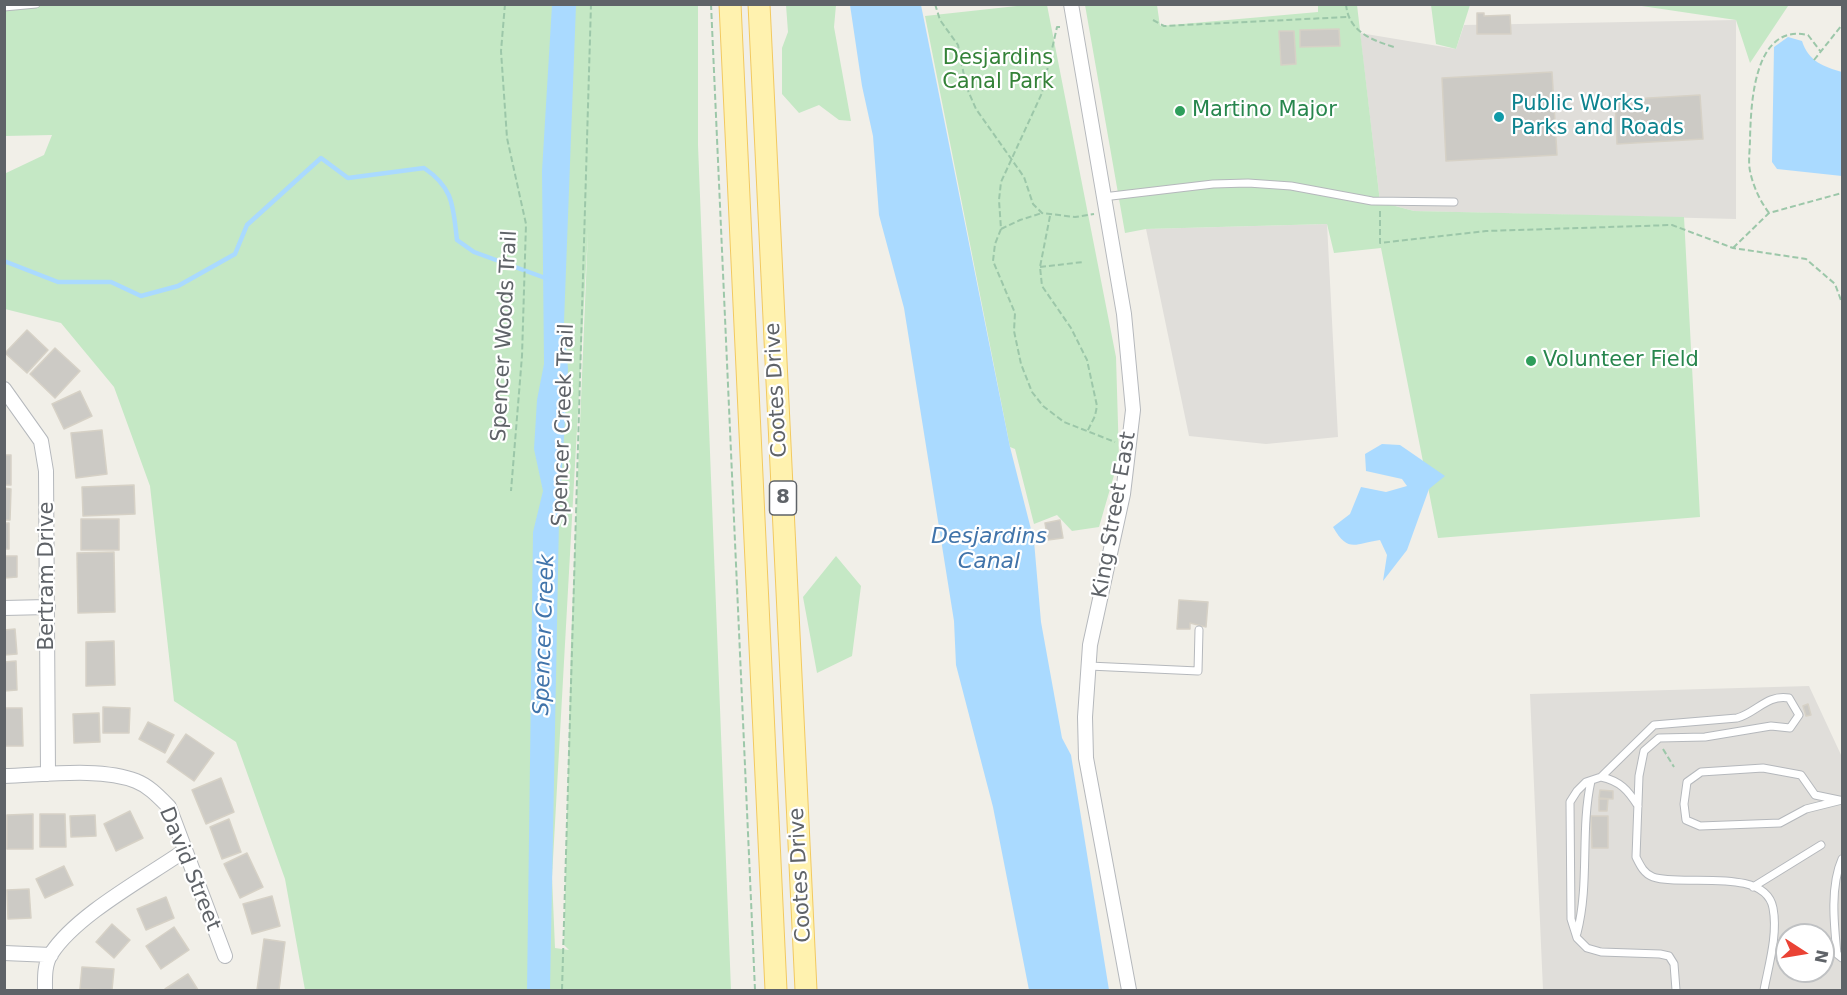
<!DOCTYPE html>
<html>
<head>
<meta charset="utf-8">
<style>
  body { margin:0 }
  #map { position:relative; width:1847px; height:995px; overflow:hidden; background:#f1efe8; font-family:"DejaVu Sans",sans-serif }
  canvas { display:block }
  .frame { position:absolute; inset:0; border:6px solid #5f6368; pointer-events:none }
  .north { position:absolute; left:1775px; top:923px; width:60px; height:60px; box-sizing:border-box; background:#fff; border:2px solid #bfc1c3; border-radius:50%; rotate:102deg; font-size:16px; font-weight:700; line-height:24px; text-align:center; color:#5f6368 }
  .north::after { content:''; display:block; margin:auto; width:21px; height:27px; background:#ea4335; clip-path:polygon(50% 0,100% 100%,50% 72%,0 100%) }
</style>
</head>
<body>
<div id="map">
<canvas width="1847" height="995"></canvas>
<div class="frame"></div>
<div class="north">N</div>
</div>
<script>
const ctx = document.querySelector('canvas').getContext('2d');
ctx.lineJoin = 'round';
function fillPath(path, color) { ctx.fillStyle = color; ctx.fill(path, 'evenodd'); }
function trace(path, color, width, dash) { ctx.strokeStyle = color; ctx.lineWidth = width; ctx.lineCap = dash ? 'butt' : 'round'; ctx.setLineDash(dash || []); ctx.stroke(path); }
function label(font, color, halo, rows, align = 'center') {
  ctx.font = font + ' "DejaVu Sans",sans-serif'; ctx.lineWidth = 4.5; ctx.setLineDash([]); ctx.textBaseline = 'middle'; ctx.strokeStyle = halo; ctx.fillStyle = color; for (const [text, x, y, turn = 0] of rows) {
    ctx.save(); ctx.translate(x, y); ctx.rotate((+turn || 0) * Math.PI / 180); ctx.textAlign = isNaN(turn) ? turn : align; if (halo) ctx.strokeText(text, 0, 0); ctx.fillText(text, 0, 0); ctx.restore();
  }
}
fillPath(new Path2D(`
  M1736,20V219L1414,211L1380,202L1360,33L1456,49L1464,25Z
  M1327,224L1338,437L1266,444L1189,436L1146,229Z
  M1809,686L1842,757V990H1543L1530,694ZM1787,935H1823V971H1787Z`), '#e0deda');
fillPath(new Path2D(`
  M5,5H698V145L731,990H305L285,879L236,742L174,701L150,486L114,387L61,323L5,309L4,174L44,155L52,135L5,136ZM588,231L571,642L564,945L569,950L555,948L552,877Z
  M786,5H836L834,27L851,121L839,120L819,105L799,113L782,94V48L788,32Z
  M1026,5H1047L1116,357L1119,458L1099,527L1072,531L1057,515L1034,524L1015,449L1010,447L925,16Z
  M1085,5H1157L1160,26L1318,12V5H1357L1380,202L1414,211L1684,217L1700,517L1438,538L1381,248L1334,253L1327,224L1146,229L1125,233Z
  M1431,5H1470L1456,49L1436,44Z
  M1635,5L1787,4L1788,6L1750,63L1736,20Z
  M836,556L861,586L852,656L817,673L803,597Z`), '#c5e8c5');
fillPath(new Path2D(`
  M552,5H576L564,322L568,369L559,520L550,990H527L533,532L543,491L534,449L537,400L544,364L542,171Z
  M850,5H921L1010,447L1034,541L1041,622L1062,738L1071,755L1109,990H1029L993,807L956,665L954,621L904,308L879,215L873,136L862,86Z
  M1788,37L1802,41C1808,61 1824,67 1842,72V176L1777,169L1772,162L1774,47Z
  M1382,444L1400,445L1445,476L1429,489L1407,550L1383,581L1387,555L1380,540C1354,544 1348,553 1333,527L1350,514L1361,487L1386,492L1407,486L1402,479L1366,471L1365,454Z`), '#aadaff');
trace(new Path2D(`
  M4,261L58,282H111L141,296L178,286L235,254L247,225L321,158L348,178L424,168C454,188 453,207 457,240L474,252L548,279`), '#aadaff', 4.5);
const building = new Path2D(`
  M1477,13H1484V16L1510,15L1511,34H1477Z
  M1339,29L1340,46L1300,47V30Z
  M1279,31H1294L1296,64L1281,65Z
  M1552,72L1557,155L1446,161L1442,78Z
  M1700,95L1703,139L1617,144L1615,100Z
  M27,330L48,350L27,373L5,353Z
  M55,348L80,371L55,398L30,374Z
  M80,391L92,416L64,429L52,404Z
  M102,430L107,474L76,478L71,433Z
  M4,455H11V485H4Z
  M134,485L135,514L83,516L82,487Z
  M4,488L11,489L10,520H4Z
  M81,519H119V550H81Z
  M1060,520L1063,538L1048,540L1045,523Z
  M4,523H9V549H4Z
  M114,552L115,612L78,613L77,553Z
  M4,556H17V577L4,578Z
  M1179,600L1208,602L1206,627L1190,623V629H1177Z
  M15,629L17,654L4,655V630Z
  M114,641L115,685L86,686V642Z
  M16,661L17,690L4,691V662Z
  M1808,704L1811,715L1806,716L1803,706Z
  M103,707L130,708L129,733H103Z
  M4,708H22L23,746H4Z
  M99,713L100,742L74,743L73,714Z
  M148,722L174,735L165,753L139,739Z
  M186,734L214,753L194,781L167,762Z
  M221,778L234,812L206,824L192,790Z
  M1600,790L1613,791V799L1599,798Z
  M1599,799H1608L1607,811H1599Z
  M130,811L143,838L116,851L104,824Z
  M33,814V849H7V815Z
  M40,814H65L66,847H40Z
  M95,815L96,836L71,837L70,816Z
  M1591,816H1608V848H1592Z
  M229,819L241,852L222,859L210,827Z
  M247,853L263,887L240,898L224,864Z
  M64,866L73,885L45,898L36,879Z
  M29,889L31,918L8,919L7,890Z
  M272,896L280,926L252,934L243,904Z
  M166,897L174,918L146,930L137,909Z
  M112,924L130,940L114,958L96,942Z
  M174,927L189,950L161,969L146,946Z
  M264,939L285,942L279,990H257Z
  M82,967L114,969L112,990L80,989Z
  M188,974L198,990H166L165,989Z`);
fillPath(building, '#cccac5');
trace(building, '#d6d1c6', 1.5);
const service = new Path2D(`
  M4,7L36,4
  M1103,197L1213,184L1248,183L1291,186L1372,201L1454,202
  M1089,666L1198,671L1199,630
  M1601,777C1620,781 1628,790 1638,806
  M1839,800L1815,795L1801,775L1763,768L1701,772L1687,782L1684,804L1686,820L1700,826L1780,823L1806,809L1842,800
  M1842,859C1830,886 1834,924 1837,954L1842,958
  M1753,887L1821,845
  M1577,933C1590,883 1580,831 1591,781
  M1676,990L1674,964L1669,956L1660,954L1601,952L1587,948L1577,938L1571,919L1570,802L1577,791L1586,782L1601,777L1654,725L1737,718C1756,713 1767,694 1789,698L1799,715L1790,728L1771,726L1705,737L1659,738L1644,751L1639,776L1636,857C1640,865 1644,874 1653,877C1681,887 1765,866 1773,908C1778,934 1769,964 1764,990`);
const minor = new Path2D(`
  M1071,4L1124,314L1133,410L1123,494L1090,645L1085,717L1086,758L1129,990
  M4,389L41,441L46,471L48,774
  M4,608L48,607
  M4,776C43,775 101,767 136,781C149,786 159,797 169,807L225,956
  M4,953L51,955
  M45,990C45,979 44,965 51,954C76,915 145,878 184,851`);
const primary = new Path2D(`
  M730,4L776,990
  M759,4L806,990`);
trace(service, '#b5b8bc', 9);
trace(minor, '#b5b8bc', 16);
trace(primary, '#f2c960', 23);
trace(new Path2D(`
  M505,4L501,51L507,138L526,224L522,356L511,491
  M711,4L755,990
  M935,4L940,20L958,45L966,86L976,109L1024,177L1033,204L1042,213L1075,217L1094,214
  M1346,4C1348,31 1371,40 1394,47
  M1153,20L1164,26L1347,17
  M1060,27H1057L1042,93L1001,182L999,200L1001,229L995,244L993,261L1015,313L1014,331L1021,364L1032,392L1043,406L1064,422L1115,442
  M1814,60L1842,25
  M1380,211V243L1486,231L1672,225L1733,248L1806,259L1835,284L1842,303
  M1769,213C1760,201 1753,186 1750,171C1748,161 1750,149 1750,139C1751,102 1754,23 1808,35L1821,52
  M1050,216L1040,267L1042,286L1071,328L1087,360L1097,406L1095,416L1087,432
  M1001,229L1020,220L1042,213
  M1733,248L1769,213L1842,193
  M1040,267L1083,262
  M1663,749L1674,767
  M562,990L591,4`), '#9cc7a9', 2, [6, 3]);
trace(service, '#fff', 7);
trace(minor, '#fff', 14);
trace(primary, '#fff2af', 21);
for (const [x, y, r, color] of [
  [1180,111,6,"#2e9e5b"],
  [1499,117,6,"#0f9aa8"],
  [1531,361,6,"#2e9e5b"]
]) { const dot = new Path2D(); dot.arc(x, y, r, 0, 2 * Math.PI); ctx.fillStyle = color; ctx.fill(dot); trace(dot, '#fff', 2); }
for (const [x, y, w] of [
  [783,498,27]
]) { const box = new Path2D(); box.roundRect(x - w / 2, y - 17, w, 34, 4.5); ctx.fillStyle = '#fff'; ctx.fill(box); trace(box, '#5f6368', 1.5); }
label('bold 20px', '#5f6368', null, [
  ["8",783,498]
]);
label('21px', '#348238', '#fff', [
  ["Desjardins",998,59],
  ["Canal Park",998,83]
]);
label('21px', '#0d838f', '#fff', [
  ["Public Works,",1511,105],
  ["Parks and Roads",1511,129]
], 'left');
label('21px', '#27864d', '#fff', [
  ["Martino Major",1192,111],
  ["Volunteer Field",1543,361]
], 'left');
label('21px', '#5f6368', '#fff', [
  ["Spencer Woods Trail",505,336,-87],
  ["Cootes Drive",777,390,-93],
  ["Spencer Creek Trail",564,425,-88],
  ["King Street East",1115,515,-80],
  ["Bertram Drive",48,576,-90],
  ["David Street",189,869,68],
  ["Cootes Drive",801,875,-93]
]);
label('italic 22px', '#4174aa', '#fff', [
  ["Desjardins",989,537],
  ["Canal",989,562],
  ["Spencer Creek",545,635,-88]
]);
</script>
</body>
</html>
